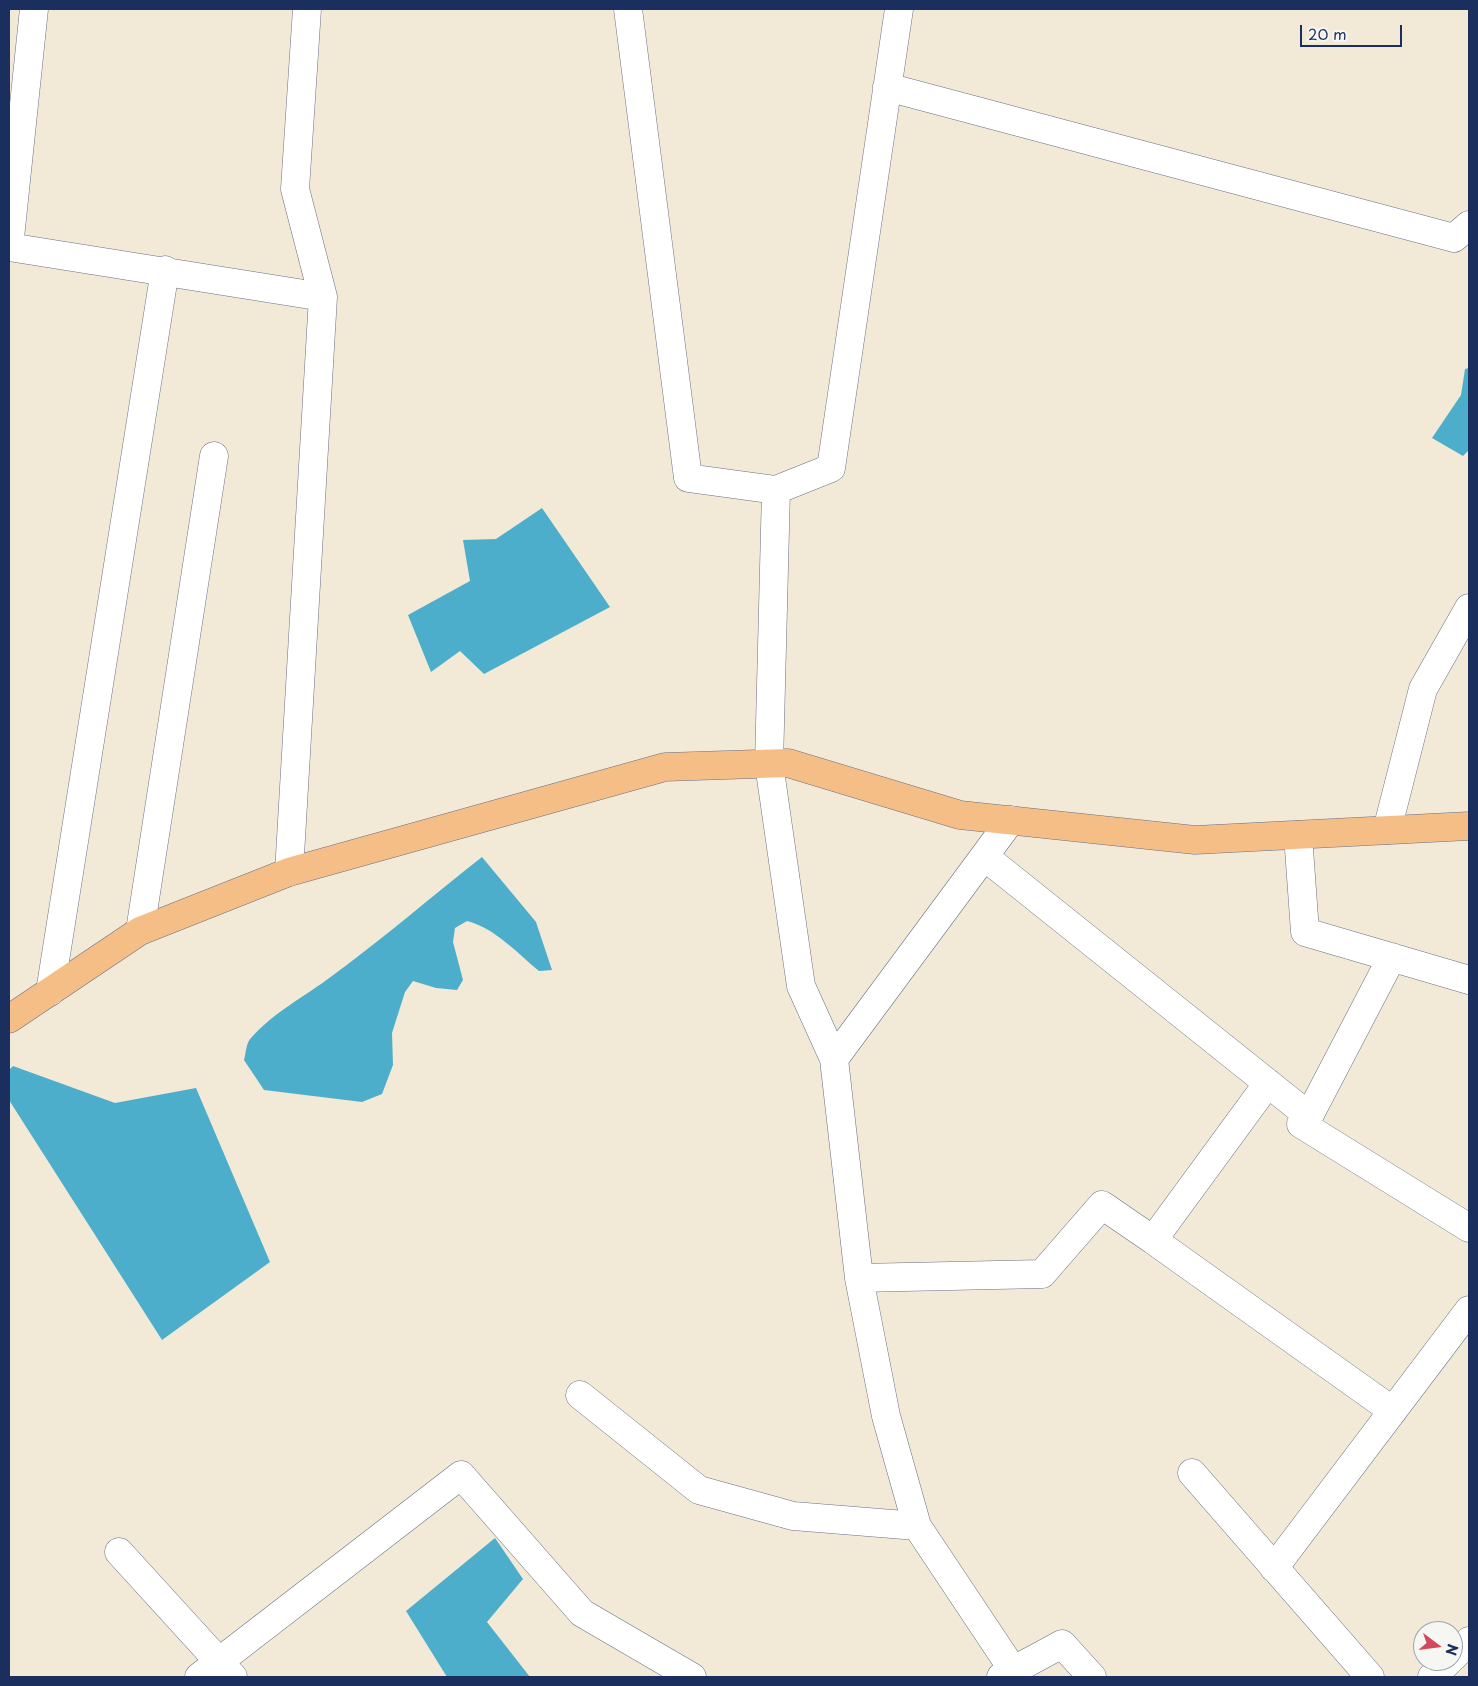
<!DOCTYPE html>
<html>
<head>
<meta charset="utf-8">
<style>
  body { margin:0 }
  #map { position:relative; width:1478px; height:1686px; overflow:hidden; background:#f2ead7; font-family:"Playpen Sans",sans-serif }
  canvas { display:block }
  .frame { position:absolute; inset:0; border:10px solid #1b2f5e; pointer-events:none }
  .north { position:absolute; left:1413px; top:1621px; width:50px; height:50px; box-sizing:border-box; background:#f6f6f2; border:1px solid #9ea6b7; border-radius:50%; rotate:105deg; font-size:14px; font-weight:700; line-height:20px; text-align:center; color:#1b2f5e }
  .north::after { content:''; display:block; margin:auto; width:18px; height:22px; background:#d1495b; clip-path:polygon(50% 0,100% 100%,50% 72%,0 100%) }
  .scale { position:absolute; left:1300px; top:25px; width:102px; height:22px; box-sizing:border-box; border:2px solid #1b2f5e; border-top:0; padding-left:6px; font-size:15px; line-height:18px; white-space:nowrap; color:#1b2f5e; -webkit-text-stroke:4px #f6f6f2; paint-order:stroke }
</style>
</head>
<body>
<div id="map">
<canvas width="1478" height="1686"></canvas>
<div class="frame"></div>
<div class="north">N</div>
<div class="scale">20 m</div>
</div>
<script>
const ctx = document.querySelector('canvas').getContext('2d');
ctx.lineJoin = 'round';
function fillPath(path, color) { ctx.fillStyle = color; ctx.fill(path, 'evenodd'); }
function trace(path, color, width, dash) { ctx.strokeStyle = color; ctx.lineWidth = width; ctx.lineCap = dash ? 'butt' : 'round'; ctx.setLineDash(dash || []); ctx.stroke(path); }
fillPath(new Path2D(`
  M1469,368V450L1463,456L1432,438L1461,395L1465,369Z
  M542,508L610,607L484,674L460,651L431,672L408,615L470,581L463,540L496,539Z
  M482,857L536,922L552,970L539,971C517,953 495,928 467,921L455,928L453,942L463,980L457,990L436,988L413,981L405,992L392,1033L393,1065L382,1094L362,1102L264,1090L244,1060C246,1053 246,1043 251,1038C274,1012 304,997 332,976C384,938 432,896 482,857Z
  M13,1066L115,1103L196,1088L270,1262L162,1340L9,1100V1070Z
  M495,1538L523,1579L487,1622L530,1677H447L406,1611Z`), '#4daecc');
const minor = new Path2D(`
  M34,9L9,247L323,297
  M628,9L688,478L776,490
  M899,9L831,468L776,490L769,764L801,986L834,1059L859,1278L886,1416L917,1526L1013,1670
  M887,87L1454,238L1469,225
  M1387,830L1423,689L1469,608
  M1298,835L1305,932L1469,980
  M985,857L1309,1116L1392,957
  M289,872L323,297L295,189L307,9
  M140,931L214,456
  M50,992L165,270
  M834,1059L1011,820
  M1268,1083L1153,1240L1393,1411
  M1309,1116L1301,1124L1469,1228
  M859,1278L1042,1274L1102,1205L1153,1240
  M580,1395L699,1490L793,1516L917,1526
  M1192,1473L1370,1677
  M119,1552L233,1677
  M1274,1568L1469,1310
  M1453,1657L1469,1641
  M199,1677L461,1475L582,1613L692,1677
  M1001,1677L1062,1644L1092,1677
  M1432,1677L1449,1661`);
const primary = new Path2D(`
  M9,1019L140,931L289,872L665,767L788,763L960,815L1195,840L1469,826`);
trace(minor, '#667088', 29);
trace(primary, '#667088', 29);
trace(minor, '#fff', 28);
trace(primary, '#f5be86', 28);
</script>
</body>
</html>
